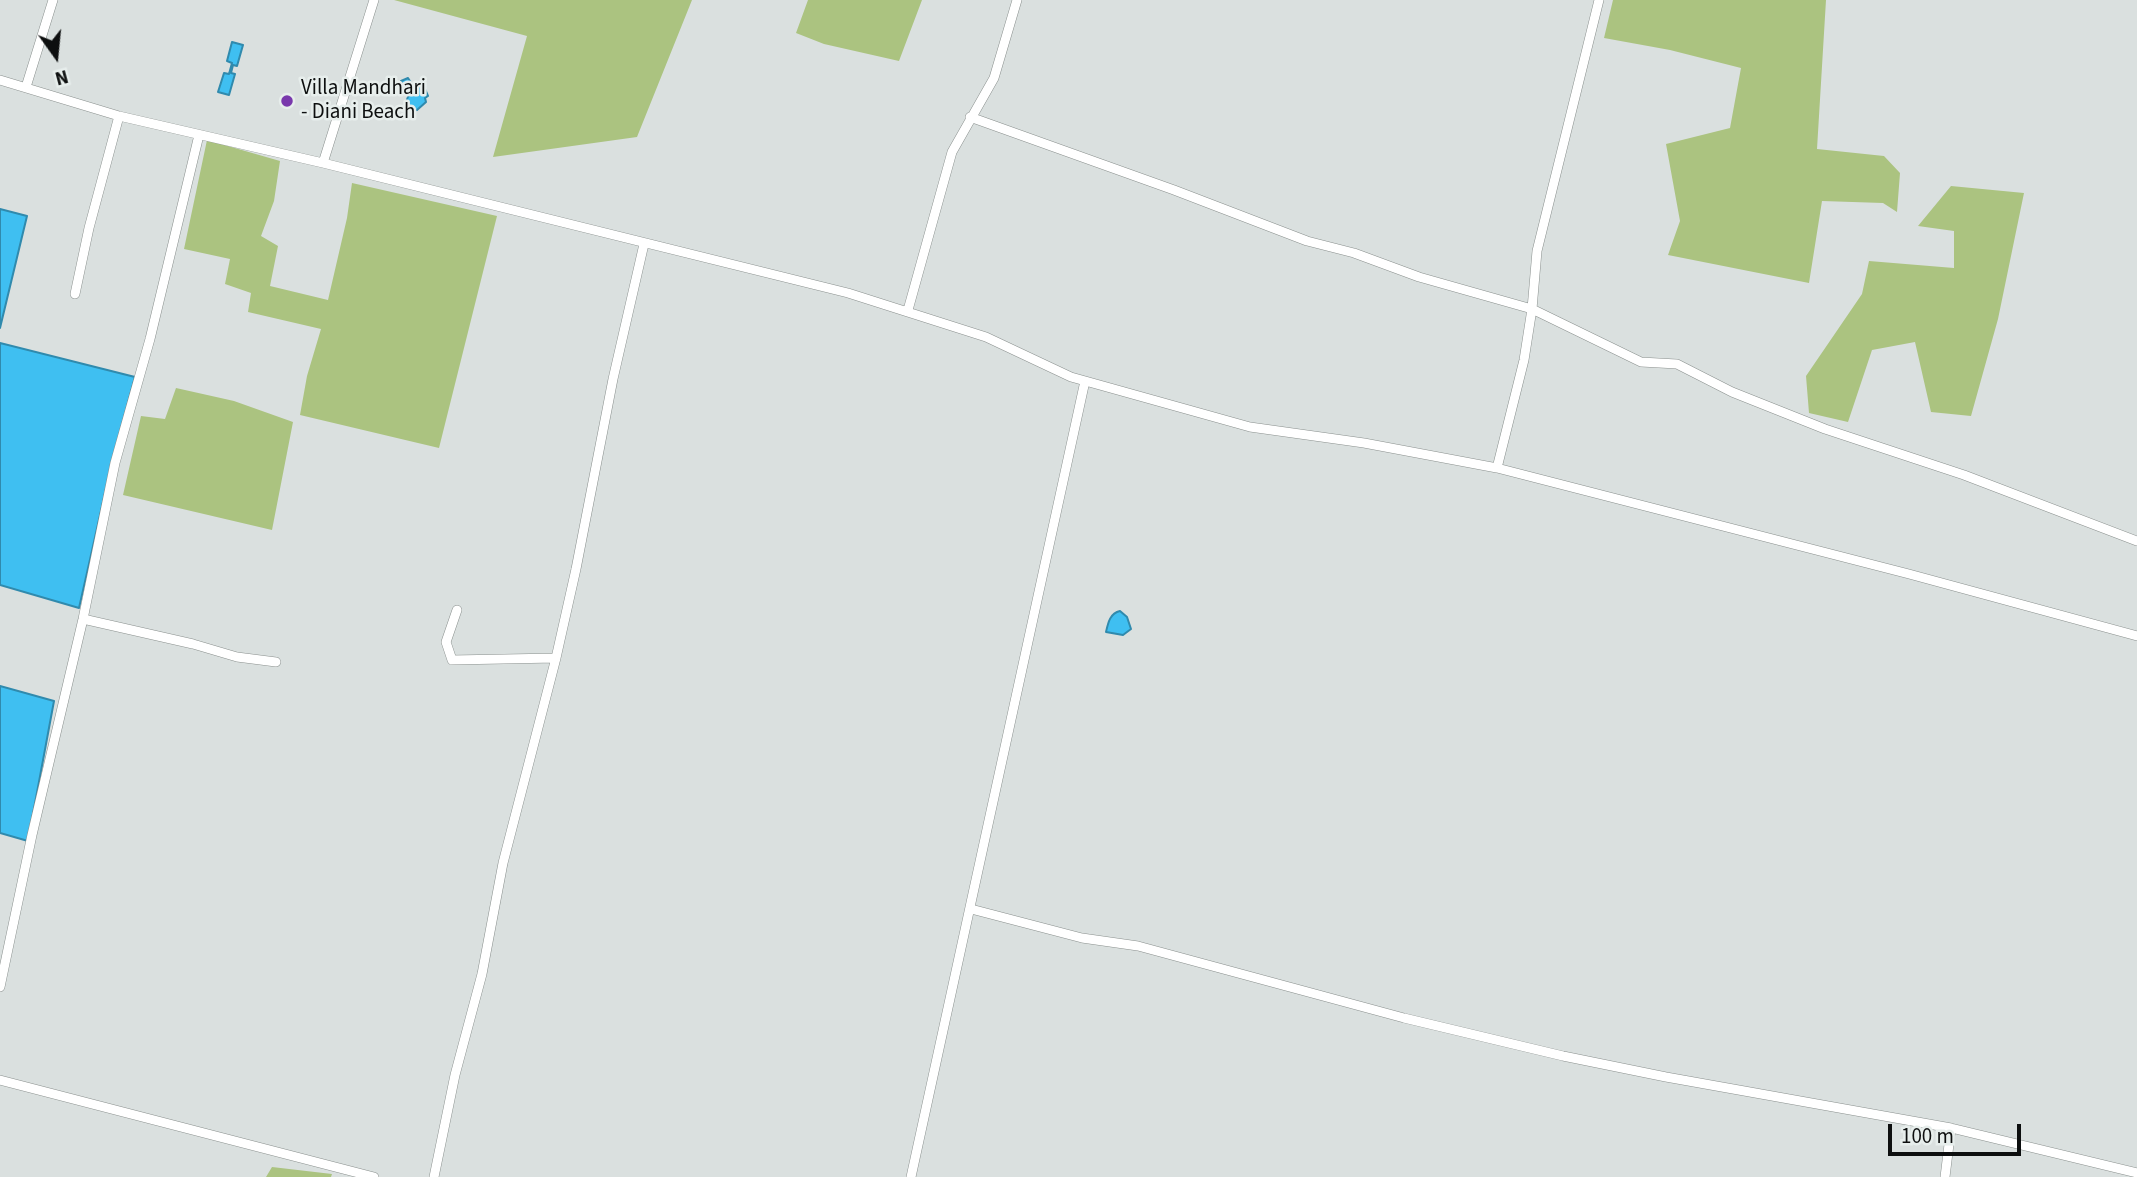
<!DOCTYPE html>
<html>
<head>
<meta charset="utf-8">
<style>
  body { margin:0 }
  #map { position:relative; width:2137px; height:1177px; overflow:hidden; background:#dae0df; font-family:"Source Sans 3",sans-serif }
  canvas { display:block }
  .north { position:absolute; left:21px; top:21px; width:70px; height:70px; -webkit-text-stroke:5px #e7eeec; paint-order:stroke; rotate:165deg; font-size:19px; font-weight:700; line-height:28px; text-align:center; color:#0d0f0f }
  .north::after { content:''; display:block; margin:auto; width:24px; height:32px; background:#0d0f0f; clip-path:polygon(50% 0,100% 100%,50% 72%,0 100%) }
  .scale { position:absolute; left:1888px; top:1124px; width:133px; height:32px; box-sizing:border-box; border:4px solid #0d0f0f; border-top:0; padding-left:9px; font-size:21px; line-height:24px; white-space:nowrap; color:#0d0f0f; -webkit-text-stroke:5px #e7eeec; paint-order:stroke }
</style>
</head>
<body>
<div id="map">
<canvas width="2137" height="1177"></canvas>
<div class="north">N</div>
<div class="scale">100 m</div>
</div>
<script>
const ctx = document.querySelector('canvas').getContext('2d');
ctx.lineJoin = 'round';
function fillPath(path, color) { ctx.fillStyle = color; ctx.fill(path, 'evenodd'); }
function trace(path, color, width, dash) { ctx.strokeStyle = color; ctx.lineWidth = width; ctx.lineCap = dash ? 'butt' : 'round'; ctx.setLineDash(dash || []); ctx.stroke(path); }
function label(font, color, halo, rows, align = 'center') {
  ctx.font = font + ' "Source Sans 3",sans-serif'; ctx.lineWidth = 5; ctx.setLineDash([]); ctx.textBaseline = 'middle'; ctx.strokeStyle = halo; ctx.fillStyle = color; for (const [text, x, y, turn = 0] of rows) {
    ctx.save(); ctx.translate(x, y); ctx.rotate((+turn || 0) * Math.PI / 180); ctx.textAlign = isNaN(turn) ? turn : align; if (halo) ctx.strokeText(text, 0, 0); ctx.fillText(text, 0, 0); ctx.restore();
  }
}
fillPath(new Path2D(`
  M394,0H692L637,137L493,157L527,36Z
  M808,0H922L899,61L824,44L796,33Z
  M1613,0H1826L1817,149L1884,156L1900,173L1897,212L1883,203L1822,201L1809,283L1668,255L1680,221L1666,144L1730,128L1741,68L1670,50L1604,38Z
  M207,140L280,161L274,201L261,236L278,246L270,286L328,300L347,218L352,183L497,216L439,448L300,415L307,376L321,329L248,312L251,293L225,284L230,259L184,249Z
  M1951,186L2024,193L1998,319L1971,416L1931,412L1915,342L1872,350L1848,422L1809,413L1806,376L1862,294L1869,261L1954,268V231L1918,226Z
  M176,388L234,401L293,422L272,530L123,495L141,416L165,419Z
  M272,1167L332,1174L331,1177H266Z`), '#abc380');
const water = new Path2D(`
  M232,42L243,45L237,66L233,65L231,73L235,74L229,95L218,92L224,73L229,74L232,63L227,61Z
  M408,78L415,89L422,82L428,96L425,98L426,102L417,110L411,111L406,102L411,89L404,87L401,81Z
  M0,209L27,216L0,328Z
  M0,343L135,377L113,458L79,608L0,585Z
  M1120,611L1127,617L1131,629L1123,635L1106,632C1108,623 1110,613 1120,611Z
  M0,686L54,701L28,841L0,833Z`);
fillPath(water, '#3fbff1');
trace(water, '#308aad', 2);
const street = new Path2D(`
  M0,80L119,116L323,163L848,293L986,337L1071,377L1250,427L1364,443L1497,468L1909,574L2137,636
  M26,87L53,0
  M970,117L1174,190L1307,241L1354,253L1419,277L1532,309L1641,362L1677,364L1732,392L1825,429L1964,475L2137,541
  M323,163L374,0
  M75,294L89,228L119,116
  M908,310L952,152L994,78L1017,0
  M1497,468L1524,360L1532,309L1537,251L1599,0
  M457,610L446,642L452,660L556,658
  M83,619L193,644L237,657L276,662
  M971,909L1082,938L1138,946L1404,1018L1563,1056L1666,1077L1951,1128L2137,1173
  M0,987L32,835L83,619L115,463L150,339L199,135
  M0,1080L374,1177
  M434,1177L455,1075L482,974L503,863L556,658L576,569L613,379L644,244
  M911,1177L1085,381
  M1945,1177L1951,1128`);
trace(street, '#8a908e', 10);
trace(street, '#fff', 9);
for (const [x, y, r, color] of [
  [287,101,7,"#7938ac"]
]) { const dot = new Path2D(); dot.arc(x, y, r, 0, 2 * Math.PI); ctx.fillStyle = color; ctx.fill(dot); trace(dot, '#e7eeec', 2.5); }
label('21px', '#0d0f0f', '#e7eeec', [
  ["Villa Mandhari",301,89],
  ["- Diani Beach",301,113]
], 'left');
</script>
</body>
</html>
